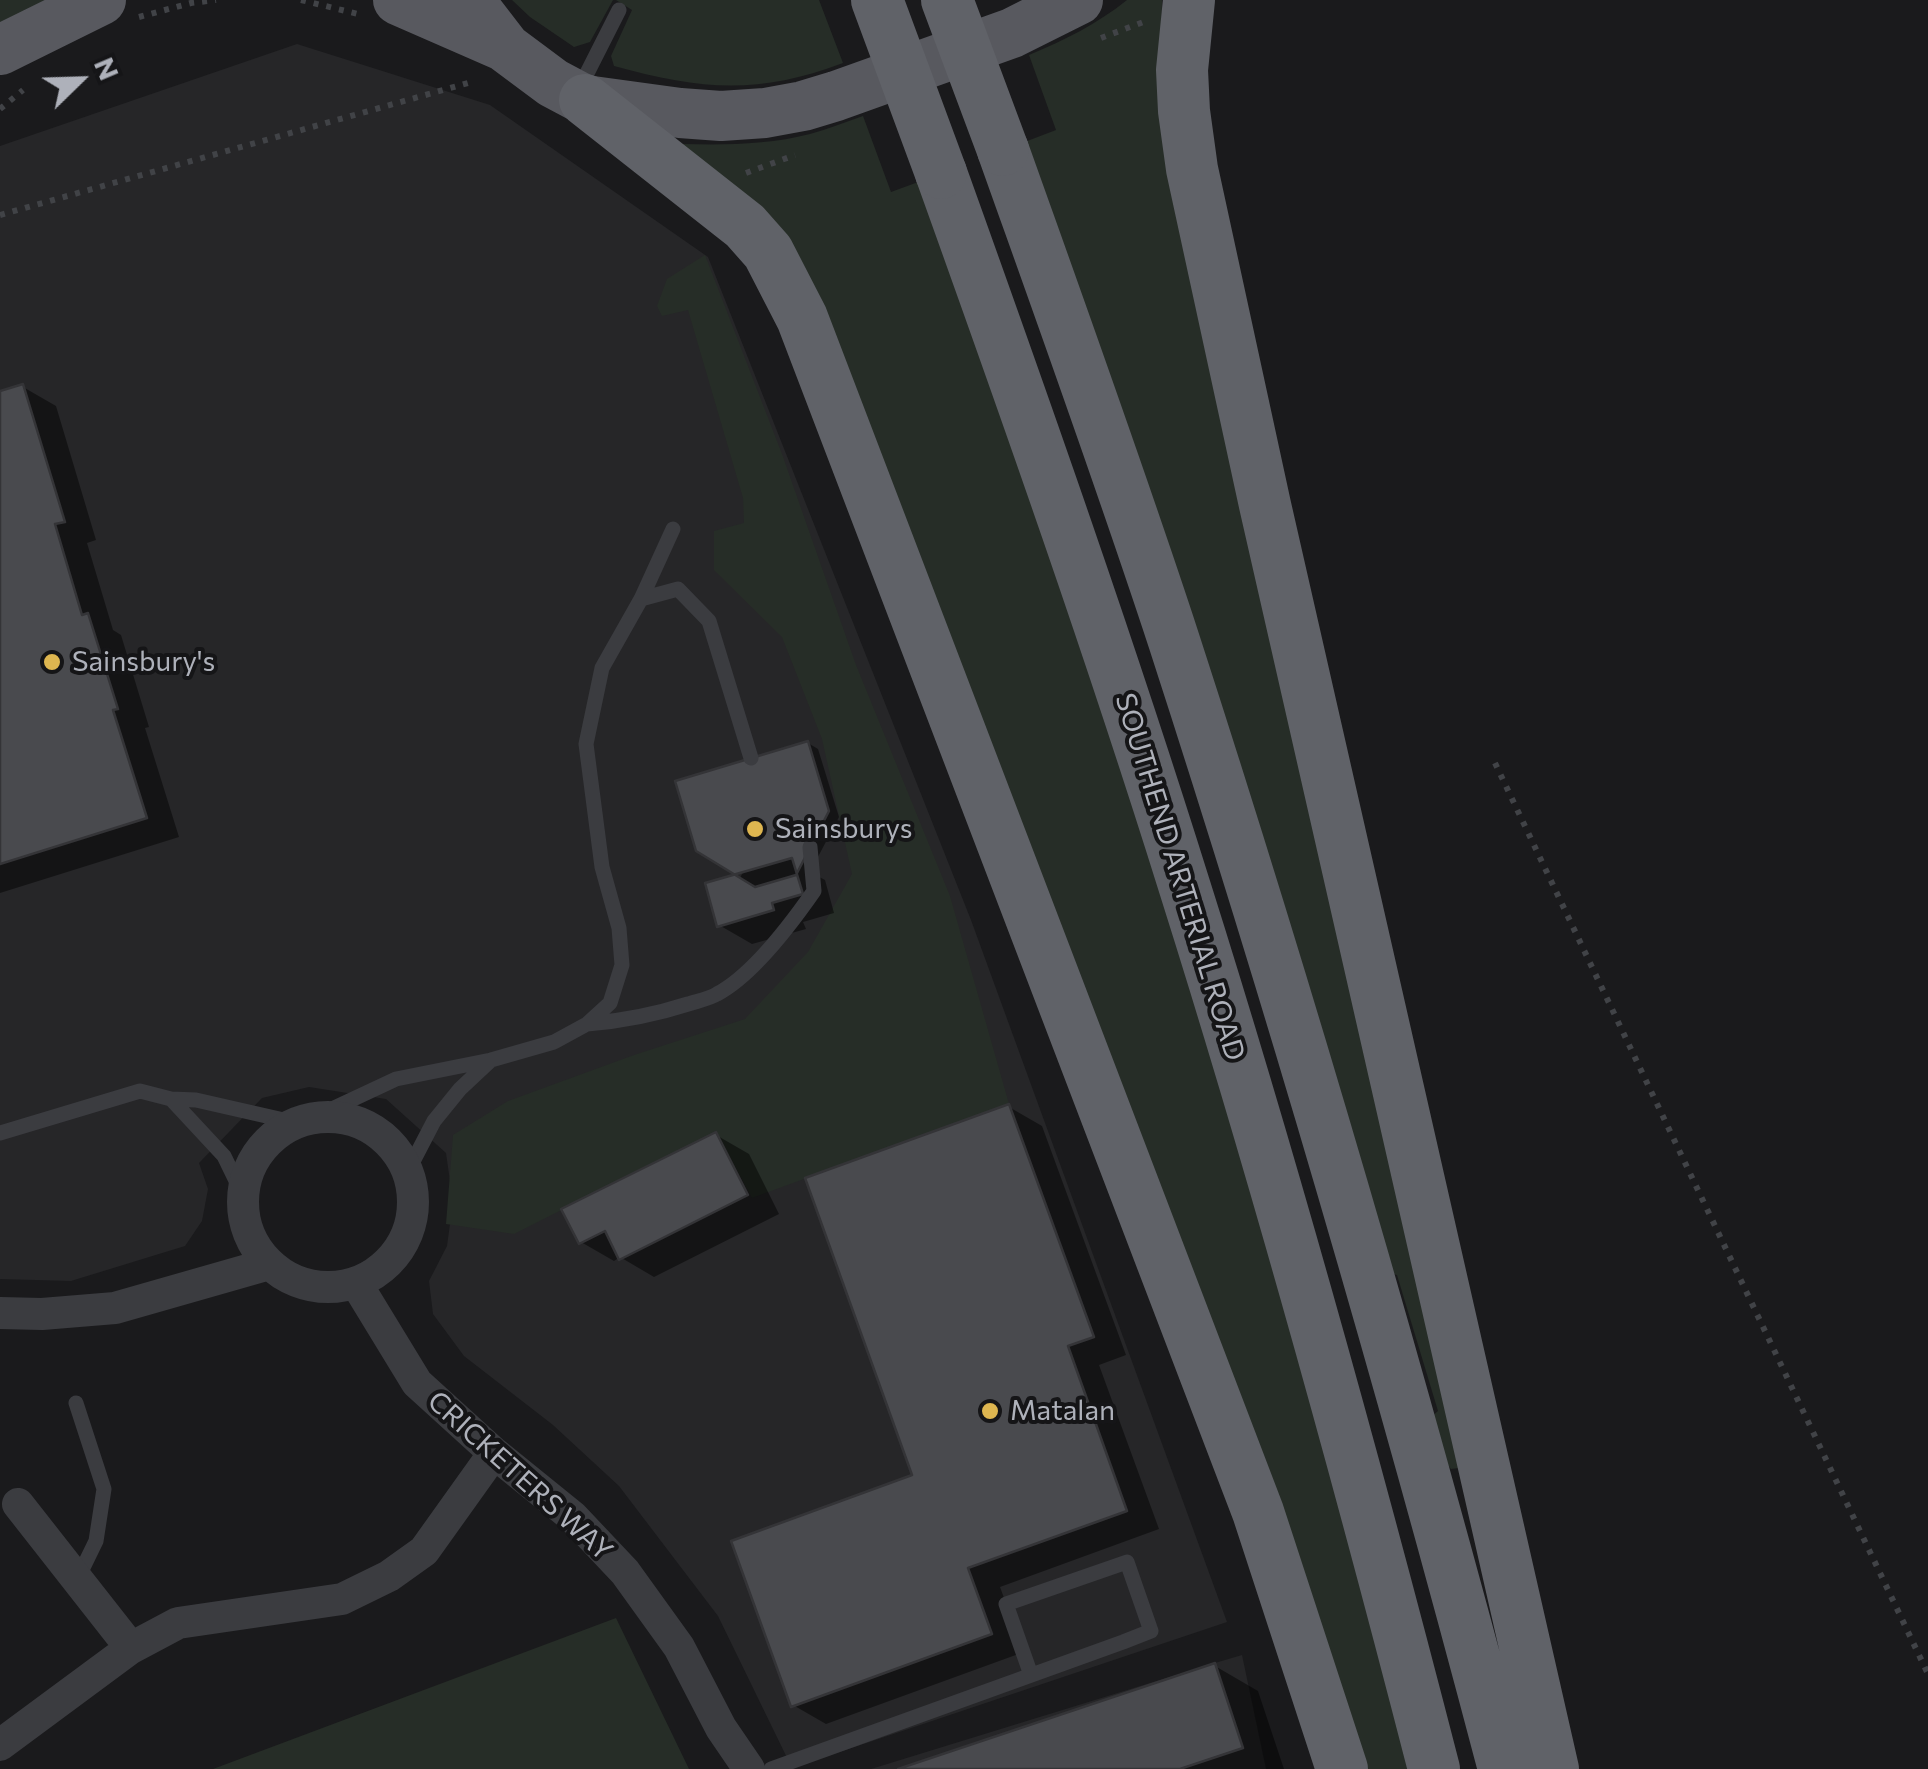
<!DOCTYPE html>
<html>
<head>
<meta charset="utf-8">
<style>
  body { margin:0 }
  #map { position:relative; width:1928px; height:1769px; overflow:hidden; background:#1a1a1c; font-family:Commissioner,sans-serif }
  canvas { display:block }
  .north { position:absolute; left:30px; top:30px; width:100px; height:100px; -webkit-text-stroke:8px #151517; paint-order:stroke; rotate:67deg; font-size:28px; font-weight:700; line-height:40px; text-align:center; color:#aeb1ba }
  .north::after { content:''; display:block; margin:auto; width:35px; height:45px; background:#aeb1ba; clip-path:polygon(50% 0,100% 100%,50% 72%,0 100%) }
</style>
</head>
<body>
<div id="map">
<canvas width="1928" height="1769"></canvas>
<div class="north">N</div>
</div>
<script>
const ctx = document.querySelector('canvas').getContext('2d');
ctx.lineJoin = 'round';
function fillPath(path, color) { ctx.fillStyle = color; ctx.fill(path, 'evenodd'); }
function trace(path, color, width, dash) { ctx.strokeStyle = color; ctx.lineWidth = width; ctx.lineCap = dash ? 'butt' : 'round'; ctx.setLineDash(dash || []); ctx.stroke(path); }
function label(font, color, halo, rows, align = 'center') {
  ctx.font = font + ' Commissioner,sans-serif'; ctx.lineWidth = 8; ctx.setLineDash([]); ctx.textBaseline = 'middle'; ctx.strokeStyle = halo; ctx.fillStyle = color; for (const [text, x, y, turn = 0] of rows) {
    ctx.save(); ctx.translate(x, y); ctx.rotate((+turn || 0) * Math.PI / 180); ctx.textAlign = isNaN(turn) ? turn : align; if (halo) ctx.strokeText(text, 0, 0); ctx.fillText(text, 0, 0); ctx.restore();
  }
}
fillPath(new Path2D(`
  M297,44L490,105L708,257L971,920L1227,1622L792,1768L718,1616L619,1486L553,1425L464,1356L433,1314L429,1281L447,1246L453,1202L446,1153L386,1099L309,1087L262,1098L199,1163L208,1189L202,1221L185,1246L71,1281L0,1279V146Z
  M1242,1655L1266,1769H871L1215,1663Z`), '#262628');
fillPath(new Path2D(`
  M0,0H52L0,26Z
  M512,0H613L590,42L574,47L530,17Z
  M616,0H819L843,63C758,95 701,90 614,66L611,56L632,10Z
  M1127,0H1162L1161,70L1459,1468L1451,1469L1442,1458L1431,1417L1438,1411L1397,1275L1389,1273L1022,143L1056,130L1029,55C1065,40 1097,24 1127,0Z
  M863,116L891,192L921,181L1007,416L1226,1095L1414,1769H1363L826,328L682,144C724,145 768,145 810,134C828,129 845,122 863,116Z
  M705,255L782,454L856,665L950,896L1009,1104L752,1198L716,1132L514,1234L446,1224L453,1135L508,1101L634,1055L745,1019L808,952L852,874L822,739L782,637L714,570V531L744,523L743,498L688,310L662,316L657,306L667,279Z
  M616,1618L689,1769H213Z`), '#262d27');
fillPath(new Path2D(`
  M23,387L56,406L96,540L87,543L113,630L121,635L149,727L145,728L179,837L0,893V393Z
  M808,743L818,749L839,817L810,872L825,880L834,913L803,922L806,929L752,944L719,925L741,876Z
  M1009,1107L1042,1126L1126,1355L1099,1365L1159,1529L1000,1587L1024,1652L826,1724L793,1705L916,1477Z
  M716,1135L749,1154L779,1214L654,1277L620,1257L614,1261L581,1242Z
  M1215,1666L1258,1691L1284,1769H906Z`), '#0007');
const building = new Path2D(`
  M23,384L65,522L55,524L82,615L88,613L118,709L113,710L147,818L0,864V391Z
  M808,741L829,811L796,875L755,887L696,851L675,781Z
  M792,858L803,894L772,903L774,910L717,927L705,883Z
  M1009,1104L1094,1337L1068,1346L1127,1511L968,1568L992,1634L791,1707L731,1541L912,1475L805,1178Z
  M716,1132L748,1195L619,1260L605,1231L579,1244L561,1209Z
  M1215,1663L1243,1748L1180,1769H898Z`);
fillPath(building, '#494a4e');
trace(building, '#343437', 2.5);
trace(new Path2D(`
  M301,0L358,14
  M139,17L191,3L216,0
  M1101,38L1146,21
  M0,109L23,90
  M746,173L795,155
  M0,215L475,81
  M1495,763L1928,1674`), '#414347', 6, [5, 8]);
trace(new Path2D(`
  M578,91L619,10
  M641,599L678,589L709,621L751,758
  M587,1024C622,1021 654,1015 688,1004C697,1001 709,999 717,994C753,975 791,924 814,891L810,847
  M171,1099L224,1156L242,1193
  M317,1116L396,1079L491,1060L554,1042L587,1024L610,1003L622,965L619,928L602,867L586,744L602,668L641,599L673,529
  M0,1133L140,1091L171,1099L196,1100L297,1123
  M408,1171L434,1121L460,1089L491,1060
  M76,1403L104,1489L96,1541L77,1580
  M771,1769L1123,1642L1151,1631L1127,1562L1006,1604L1031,1675`), '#3b3c40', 15);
trace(new Path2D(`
  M243 1202a85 85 0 1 1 170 0a85 85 0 1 1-170 0Z
  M356,1283L417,1383L494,1453L573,1517L625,1572L679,1647L721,1728L749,1769
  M0,1313L42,1314L115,1308L269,1264
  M18,1504L131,1648
  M0,1745L131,1648L178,1623L342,1599L389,1576L424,1551L494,1453`), '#3b3c40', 32);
trace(new Path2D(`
  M398,0L501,45
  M469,0L506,48L553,83L585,100L680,113L721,116L765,113L803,106L836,96L1012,33L1078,0
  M0,50L101,0`), '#58595f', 50);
trace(new Path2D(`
  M1189,0L1182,70L1184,111L1192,169L1265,505L1553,1769
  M585,100L745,226L768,252L802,318L1258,1512L1342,1769
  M1003,150C1061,313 1120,476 1174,641C1295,1014 1404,1390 1504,1769
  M941,173C1026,410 1110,648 1185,888C1277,1179 1358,1474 1434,1769`), '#606268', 52);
trace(new Path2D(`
  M877,0L941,173
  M947,0L1003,150`), '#606268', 52);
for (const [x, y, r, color] of [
  [52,662,10,"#deb650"],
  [755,829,10,"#deb650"],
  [990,1411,10,"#deb650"]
]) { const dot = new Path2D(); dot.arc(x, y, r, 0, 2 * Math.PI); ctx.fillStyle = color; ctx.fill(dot); trace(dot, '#151517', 4); }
label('28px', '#aeb1ba', '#151517', [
  ["Sainsbury's",72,662],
  ["Sainsburys",775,829],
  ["Matalan",1010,1411]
], 'left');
label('28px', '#aeb1ba', '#151517', [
  ["SOUTHEND ARTERIAL ROAD",1180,877,73],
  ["CRICKETERS WAY",520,1476,42]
]);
</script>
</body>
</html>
